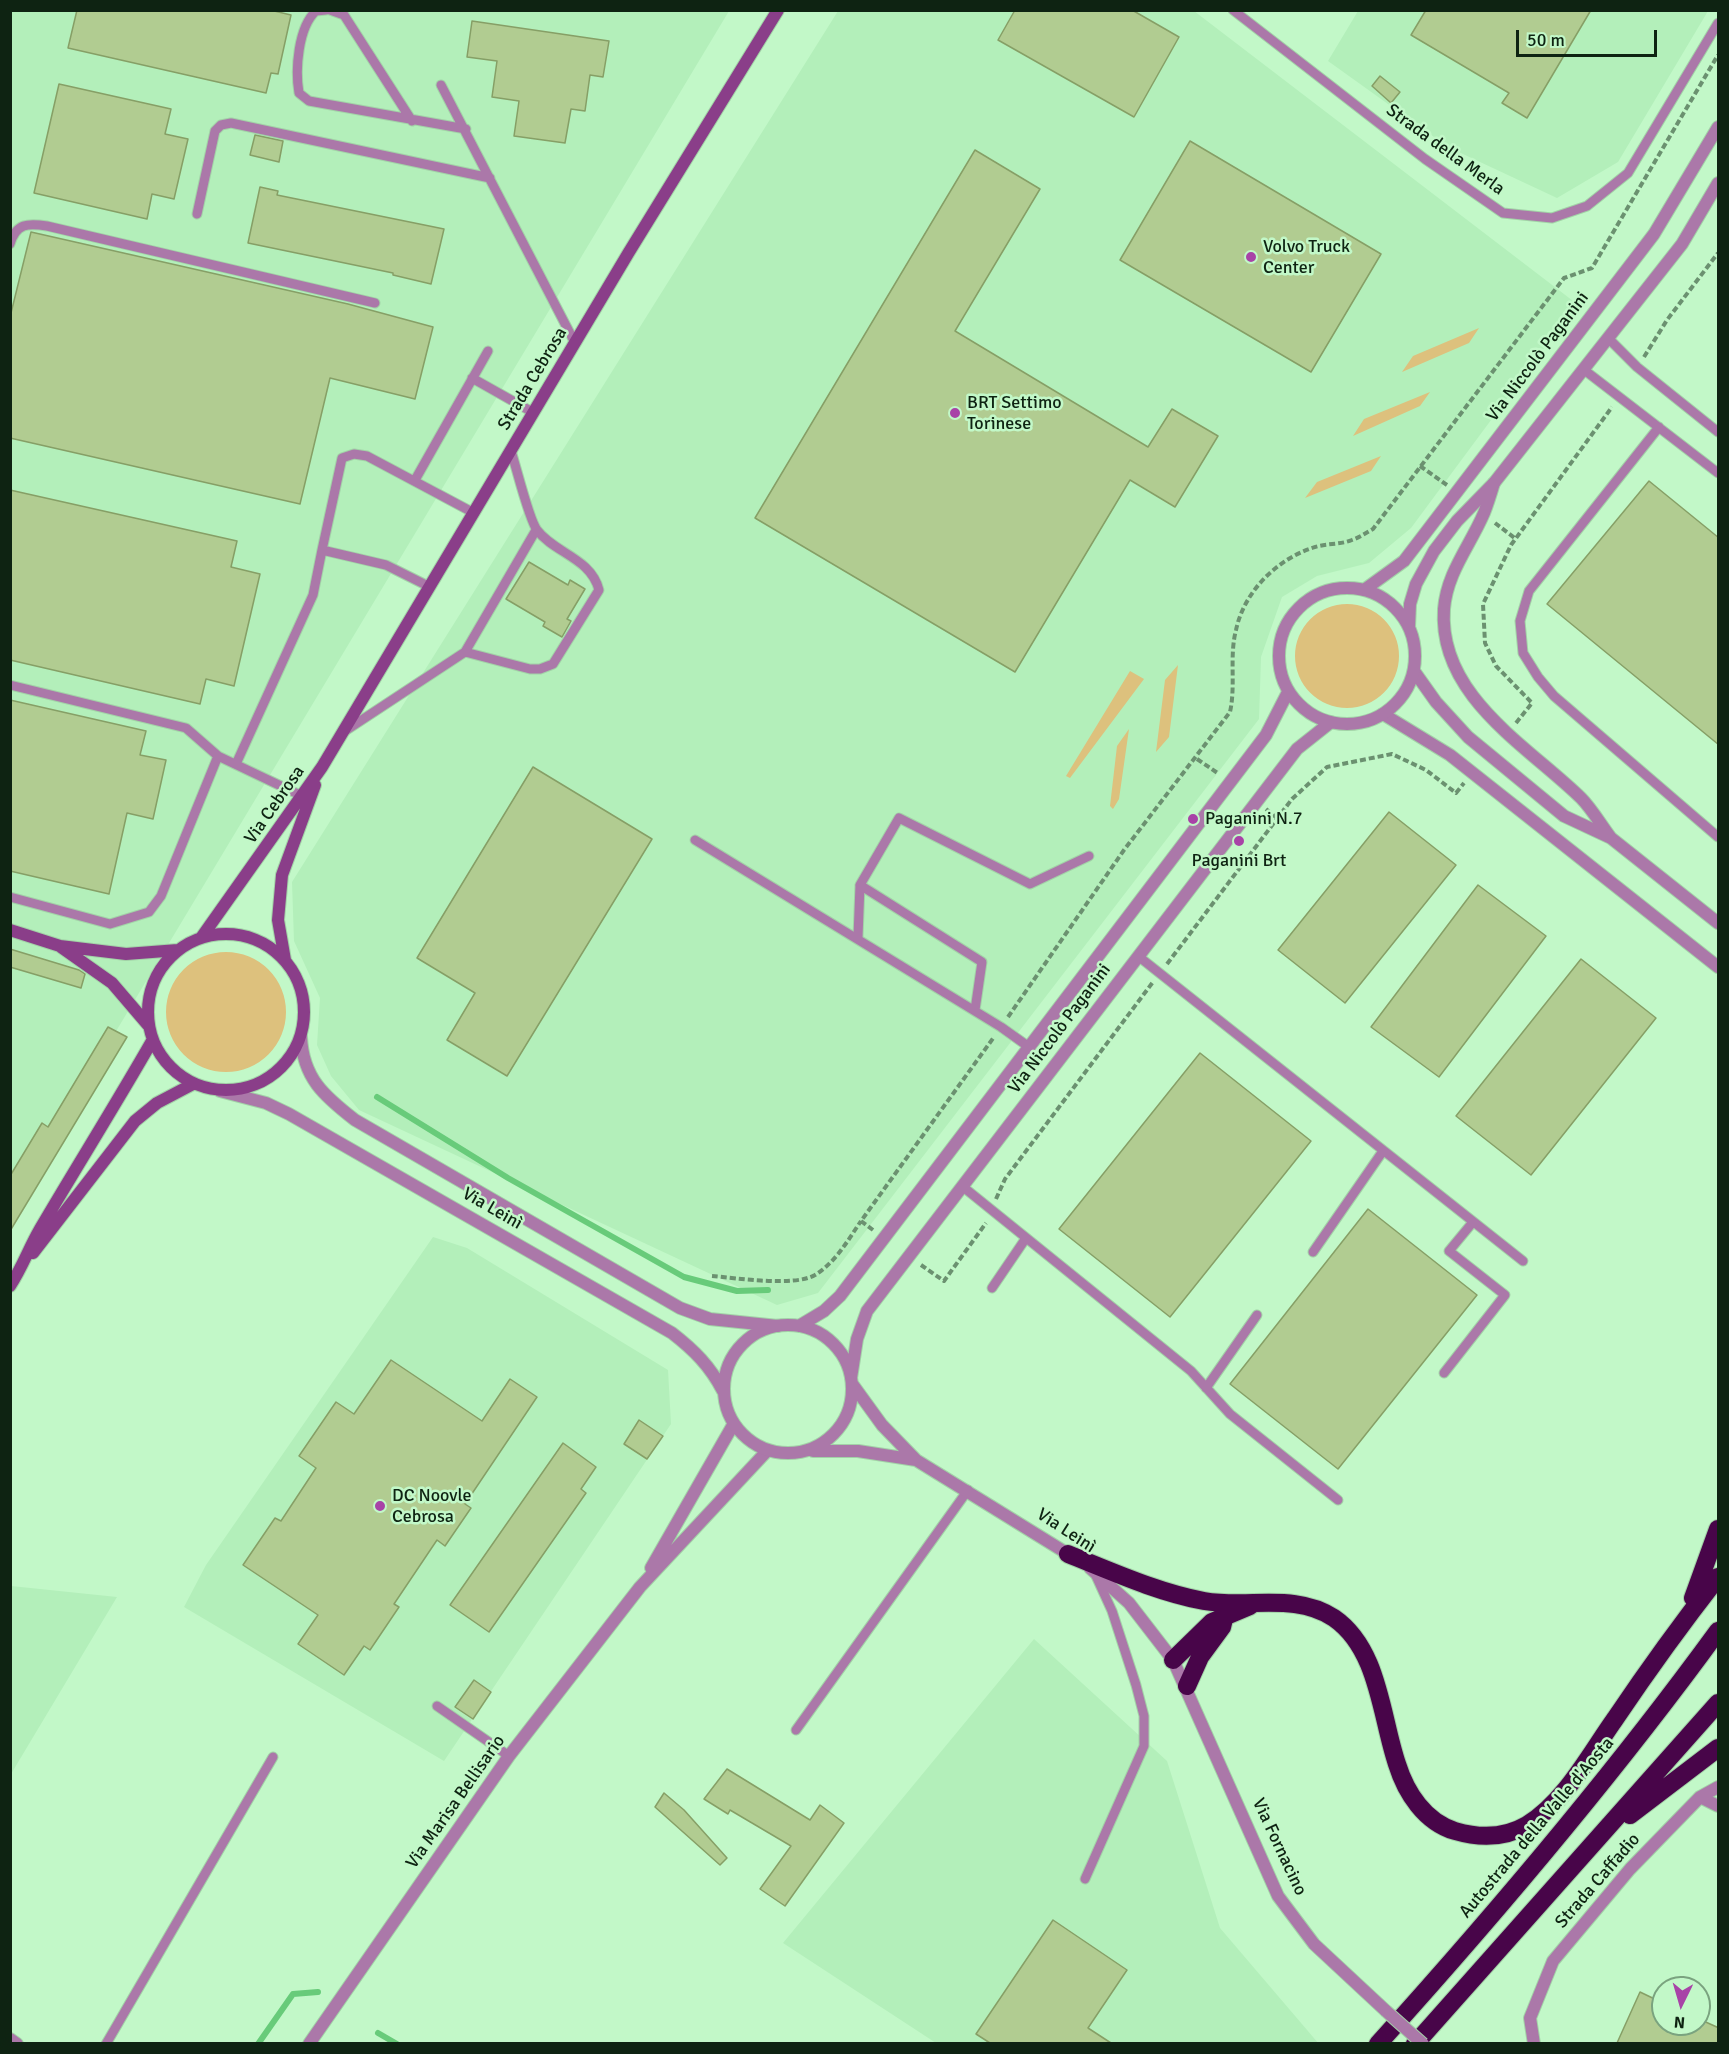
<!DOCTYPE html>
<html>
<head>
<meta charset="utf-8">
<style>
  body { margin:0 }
  #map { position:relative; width:1729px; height:2054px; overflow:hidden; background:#c2f8c8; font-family:Signika,sans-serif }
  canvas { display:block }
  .frame { position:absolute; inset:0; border:12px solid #0e2312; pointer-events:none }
  .north { position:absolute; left:1651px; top:1976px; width:60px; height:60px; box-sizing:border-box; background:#c2f8c8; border:2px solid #7aa37f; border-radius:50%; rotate:185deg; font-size:16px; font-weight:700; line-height:24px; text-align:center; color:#0e2312 }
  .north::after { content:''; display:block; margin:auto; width:21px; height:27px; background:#a843a7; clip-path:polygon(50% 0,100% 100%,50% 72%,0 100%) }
  .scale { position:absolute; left:1516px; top:30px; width:141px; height:27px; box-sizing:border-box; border:3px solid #0e2312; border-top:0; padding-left:8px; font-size:18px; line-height:21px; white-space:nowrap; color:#0e2312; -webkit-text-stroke:4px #c2f8c8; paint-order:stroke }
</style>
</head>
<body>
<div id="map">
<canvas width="1729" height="2054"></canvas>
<div class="frame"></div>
<div class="north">N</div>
<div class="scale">50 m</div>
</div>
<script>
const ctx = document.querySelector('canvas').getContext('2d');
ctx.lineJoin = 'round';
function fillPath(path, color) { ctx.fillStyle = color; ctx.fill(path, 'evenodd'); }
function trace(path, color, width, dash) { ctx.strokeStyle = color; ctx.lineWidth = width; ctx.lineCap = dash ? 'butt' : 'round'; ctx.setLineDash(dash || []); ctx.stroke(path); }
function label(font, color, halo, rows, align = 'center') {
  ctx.font = font + ' Signika,sans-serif'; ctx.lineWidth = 5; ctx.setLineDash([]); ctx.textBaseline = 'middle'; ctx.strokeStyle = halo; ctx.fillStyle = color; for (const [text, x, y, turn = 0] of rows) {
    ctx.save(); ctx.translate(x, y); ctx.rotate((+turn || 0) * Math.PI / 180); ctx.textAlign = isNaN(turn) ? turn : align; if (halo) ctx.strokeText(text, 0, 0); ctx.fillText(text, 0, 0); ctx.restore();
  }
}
fillPath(new Path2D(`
  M11,11H729L11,1206Z
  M838,11H1194L1577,304L1411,528L1369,563L1317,576L1282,597L1261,657L1259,719L818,1293L777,1305L359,1110L331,1076L317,1045L320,998L294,941L292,882Z
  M1358,11H1708L1618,162L1557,198L1448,147L1328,61Z
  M433,1237L467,1248L668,1370L671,1424L444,1761L184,1607L206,1565Z
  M11,1586L117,1597L11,1774L10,1586Z
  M1034,1639L1167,1761L1220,1928L1319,2044L936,2043L783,1943Z`), '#b3efba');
fillPath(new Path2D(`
  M1479,328L1469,343L1402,372L1413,356Z
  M1430,392L1420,406L1353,436L1364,419Z
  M1381,456L1371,471L1305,498L1317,482Z
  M1295 656a52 52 0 1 1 104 0a52 52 0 1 1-104 0Z
  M1178,665L1169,737L1156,752L1165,680Z
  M1130,671L1144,679L1070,778L1066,776Z
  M1129,729L1119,799L1113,809L1110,806L1117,746Z
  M166 1012a60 60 0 1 1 120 0a60 60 0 1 1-120 0Z`), '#ddc17d');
trace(new Path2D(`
  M377,1097L508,1178L684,1277L737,1291L768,1290
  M378,2033L397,2044
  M258,2044L293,1994L318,1992`), '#68cb7a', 6);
const building = new Path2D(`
  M77,10H270L291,15L278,74L271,73L266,93L68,48Z
  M1015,10H1132L1179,37L1134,117L998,40Z
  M1426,10H1591L1527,118L1502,103L1509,93L1411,35Z
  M472,21L609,41L603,77L590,75L585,111L571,109L565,143L514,136L519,101L492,97L497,61L467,57Z
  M1380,76L1400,92L1391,103L1372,86Z
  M59,84L171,109L165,134L188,139L174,199L152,194L147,219L34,193Z
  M255,135L283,141L279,162L250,155Z
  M1190,141L1381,254L1311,372L1120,260Z
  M975,150L1040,189L955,331L1148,447L1172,409L1218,436L1175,507L1130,480L1015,672L755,518Z
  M260,187L278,191L277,195L444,229L431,284L393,275V273L248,243Z
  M31,232L348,304L433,327L415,399L330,378L300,504L10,438V317Z
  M1649,481L1719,538V745L1547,604Z
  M10,490L237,541L231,567L260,574L234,686L206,679L200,704L10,660Z
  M529,562L568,585L570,580L585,589L567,619L571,621L562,637L543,626L545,622L506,599Z
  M10,700L146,731L140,755L166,760L153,819L127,813L109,894L10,871Z
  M533,767L652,839L507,1076L447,1040L475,993L417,958Z
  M1389,812L1456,865L1345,1003L1278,950Z
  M1478,885L1546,936L1439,1077L1371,1027Z
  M10,949L79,970L85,974L81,988L10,967Z
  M1581,959L1656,1018L1531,1175L1456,1116Z
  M108,1027L127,1037L10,1231V1176L42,1123L48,1127Z
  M1200,1053L1311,1141L1170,1317L1059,1229Z
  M1368,1209L1477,1295L1338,1469L1230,1384Z
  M391,1360L482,1421L510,1379L537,1397L465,1504L471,1508L445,1546L437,1540L394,1604L399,1607L370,1650L364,1646L344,1675L298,1644L318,1615L243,1565L275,1518L281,1521L316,1468L299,1456L336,1402L354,1414Z
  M639,1420L663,1436L647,1459L624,1444Z
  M563,1443L596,1467L581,1489L586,1493L489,1632L450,1605Z
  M474,1680L491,1692L473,1719L455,1707Z
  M727,1769L810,1820L820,1805L844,1823L785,1906L760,1889L791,1846L730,1810L728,1814L704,1799Z
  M664,1793L684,1810L727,1858L720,1865L655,1807Z
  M1053,1920L1127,1970L1088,2028L1111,2043H990L976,2034Z
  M1640,1992L1663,2003V2024H1699V2019L1719,2028V2043H1617Z`);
fillPath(building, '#b1cc91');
trace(building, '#869f66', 1.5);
const service = new Path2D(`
  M326,10L316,11C298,27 295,70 299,93L309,101L466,129
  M330,10L344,15L412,121
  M1233,10L1425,159L1503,213L1552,218L1587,206L1628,173L1718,23
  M441,85L575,343
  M197,214L215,131L221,125L231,123L490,178
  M10,244C16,223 28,223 47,226L375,303
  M1608,338L1637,367L1718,432
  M1583,369L1718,473
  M472,378L534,413
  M1659,427L1529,591L1520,621L1523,653L1538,677L1554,696L1718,837
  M415,480L488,351
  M322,550L342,458L354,454L367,456L474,513
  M465,652L536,530
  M10,685L186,728L218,756
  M345,731L465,652L530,669H540L553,664L599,590C591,558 554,553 537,530C529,520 516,466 511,451
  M236,764L313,595L322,550L386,565L430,587
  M695,840L1001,1027L1029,1047
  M10,897L110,924L149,912L161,896L218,756L302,796
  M858,937L860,885
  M1138,956L1523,1261
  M975,1010L982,962L860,885L899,818L1030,884L1089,856
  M962,1186L1191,1371L1230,1414L1338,1500
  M1313,1252L1383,1151
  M992,1288L1026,1238
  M1444,1373L1505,1295L1449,1251L1473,1222
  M1206,1388L1257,1315
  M437,1706L509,1756
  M796,1730L968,1490
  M1085,1879L1144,1746V1716L1136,1685L1112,1611L1096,1576
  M106,2044L273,1757`);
const minor = new Path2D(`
  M1494,483C1491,493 1488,503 1484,513C1470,546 1447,572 1444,609C1438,696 1528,746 1581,798C1592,809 1601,825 1611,838
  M1414,671L1436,702L1468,737L1564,816L1611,838L1718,923
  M1383,714L1450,755L1718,967
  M651,1568L733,1425
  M10,2039L17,2044
  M309,2044L509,1756L640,1587L767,1451`);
const tertiary = new Path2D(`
  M1279 656a68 68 0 1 1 136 0a68 68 0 1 1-136 0Z
  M1364,590L1404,561L1654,234L1718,127
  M1409,628L1410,604L1416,584L1434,551L1457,521L1494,483L1682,244L1718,183
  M301,1037C303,1078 324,1096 355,1120L680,1308L710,1319L778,1326
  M220,1091L266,1103L289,1114L672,1333C694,1350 710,1366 723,1391
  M724 1389a64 64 0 1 1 128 0a64 64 0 1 1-128 0Z
  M799,1326L824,1311L840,1296L1266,735L1288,692
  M851,1378L857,1339L867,1311L1297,749L1331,722
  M853,1385L882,1425L916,1460L1073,1557
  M813,1451H858L916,1460
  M1090,1568L1129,1603L1173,1660L1278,1896L1314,1944L1386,2011
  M1700,1797L1718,1806
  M1534,2044L1530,2018L1553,1961L1630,1869L1700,1797L1718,1787`);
const secondary = new Path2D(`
  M10,930L60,946L126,954L178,950
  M148 1012a78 78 0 1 1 156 0a78 78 0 1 1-156 0Z
  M201,938L322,767L629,252L778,10
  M61,947L112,983L148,1025
  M285,960L278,920L282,875L315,785
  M33,1253L135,1121L157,1103L193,1084
  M10,1286C22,1268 29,1248 40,1229C77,1166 116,1104 152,1041`);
const motorway = new Path2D(`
  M1068,1554C1113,1572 1157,1592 1204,1601C1248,1609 1295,1592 1334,1618C1379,1649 1381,1717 1397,1764C1406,1793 1425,1822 1455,1831C1479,1838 1505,1838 1527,1825C1565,1802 1590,1754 1615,1719C1648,1670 1682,1623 1718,1577
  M1693,1598L1718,1529
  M1173,1660L1212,1622L1250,1606
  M1187,1686L1200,1657L1222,1627L1224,1619
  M1630,1815L1718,1748
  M1378,2044C1498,1911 1613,1775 1718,1631
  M1415,2044L1718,1703`);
trace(service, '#a2d2a7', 11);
trace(minor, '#a2d2a7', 14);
trace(tertiary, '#a2d2a7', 14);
trace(secondary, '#a2d2a7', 14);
trace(motorway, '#a2d2a7', 20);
trace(new Path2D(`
  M1644,357L1667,320L1718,253
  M1420,466L1447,485
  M1495,523L1516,539
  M1516,723L1532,703L1496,666L1485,643L1483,604L1511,545L1612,407
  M1197,759L1219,774
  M1266,809L1277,818
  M1167,964L1292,799L1327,767L1392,754L1426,770L1456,793L1464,783
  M1008,1017L1124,850L1230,712C1236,685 1229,657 1236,630C1244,592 1276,560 1312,548C1325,543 1340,545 1352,540C1360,537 1366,533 1373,529L1564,278L1592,268L1718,55
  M996,1199L1005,1179L1153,982
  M873,1230L861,1221L994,1037
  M921,1265L944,1281L986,1223
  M712,1276C737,1278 794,1287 815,1275C836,1262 848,1240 861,1221`), '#6b9170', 4, [6, 3]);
trace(service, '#ab78a9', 9);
trace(minor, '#ab78a9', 12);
trace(tertiary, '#ab78a9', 12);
trace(secondary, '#8a3e89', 12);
trace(motorway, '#480549', 18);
const tertiaryBridge = new Path2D(`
  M1386,2011L1423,2044`);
trace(tertiaryBridge, '#a2d2a7', 14, []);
trace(tertiaryBridge, '#ab78a9', 12);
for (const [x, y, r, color] of [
  [1251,257,6,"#a843a7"],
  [955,413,6,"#a843a7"],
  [1193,819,6,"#a843a7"],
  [1239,841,6,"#a843a7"],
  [380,1506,6,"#a843a7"]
]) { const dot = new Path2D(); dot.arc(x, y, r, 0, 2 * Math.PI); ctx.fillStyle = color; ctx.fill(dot); trace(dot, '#c2f8c8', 2); }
label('18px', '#0e2312', '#c2f8c8', [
  ["Strada della Merla",1445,150,36],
  ["Via Niccolò Paganini",1538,357,-53],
  ["Strada Cebrosa",533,379,-59],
  ["Via Cebrosa",275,805,-55],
  ["Via Niccolò Paganini",1060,1029,-53],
  ["Via Leinì",492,1209,30],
  ["Via Leinì",1066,1531,33],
  ["Via Marisa Bellisario",456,1802,-55],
  ["Autostrada della Valle d'Aosta",1537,1828,-50],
  ["Via Fornacino",1279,1847,65],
  ["Strada Caffadio",1598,1881,-49]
]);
label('18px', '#0e2312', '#c2f8c8', [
  ["Volvo Truck",1263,247],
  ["Center",1263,268],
  ["BRT Settimo",967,403],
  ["Torinese",967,424],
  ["Paganini N.7",1205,819],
  ["Paganini Brt",1239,861,"center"],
  ["DC Noovle",392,1496],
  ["Cebrosa",392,1517]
], 'left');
</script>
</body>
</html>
